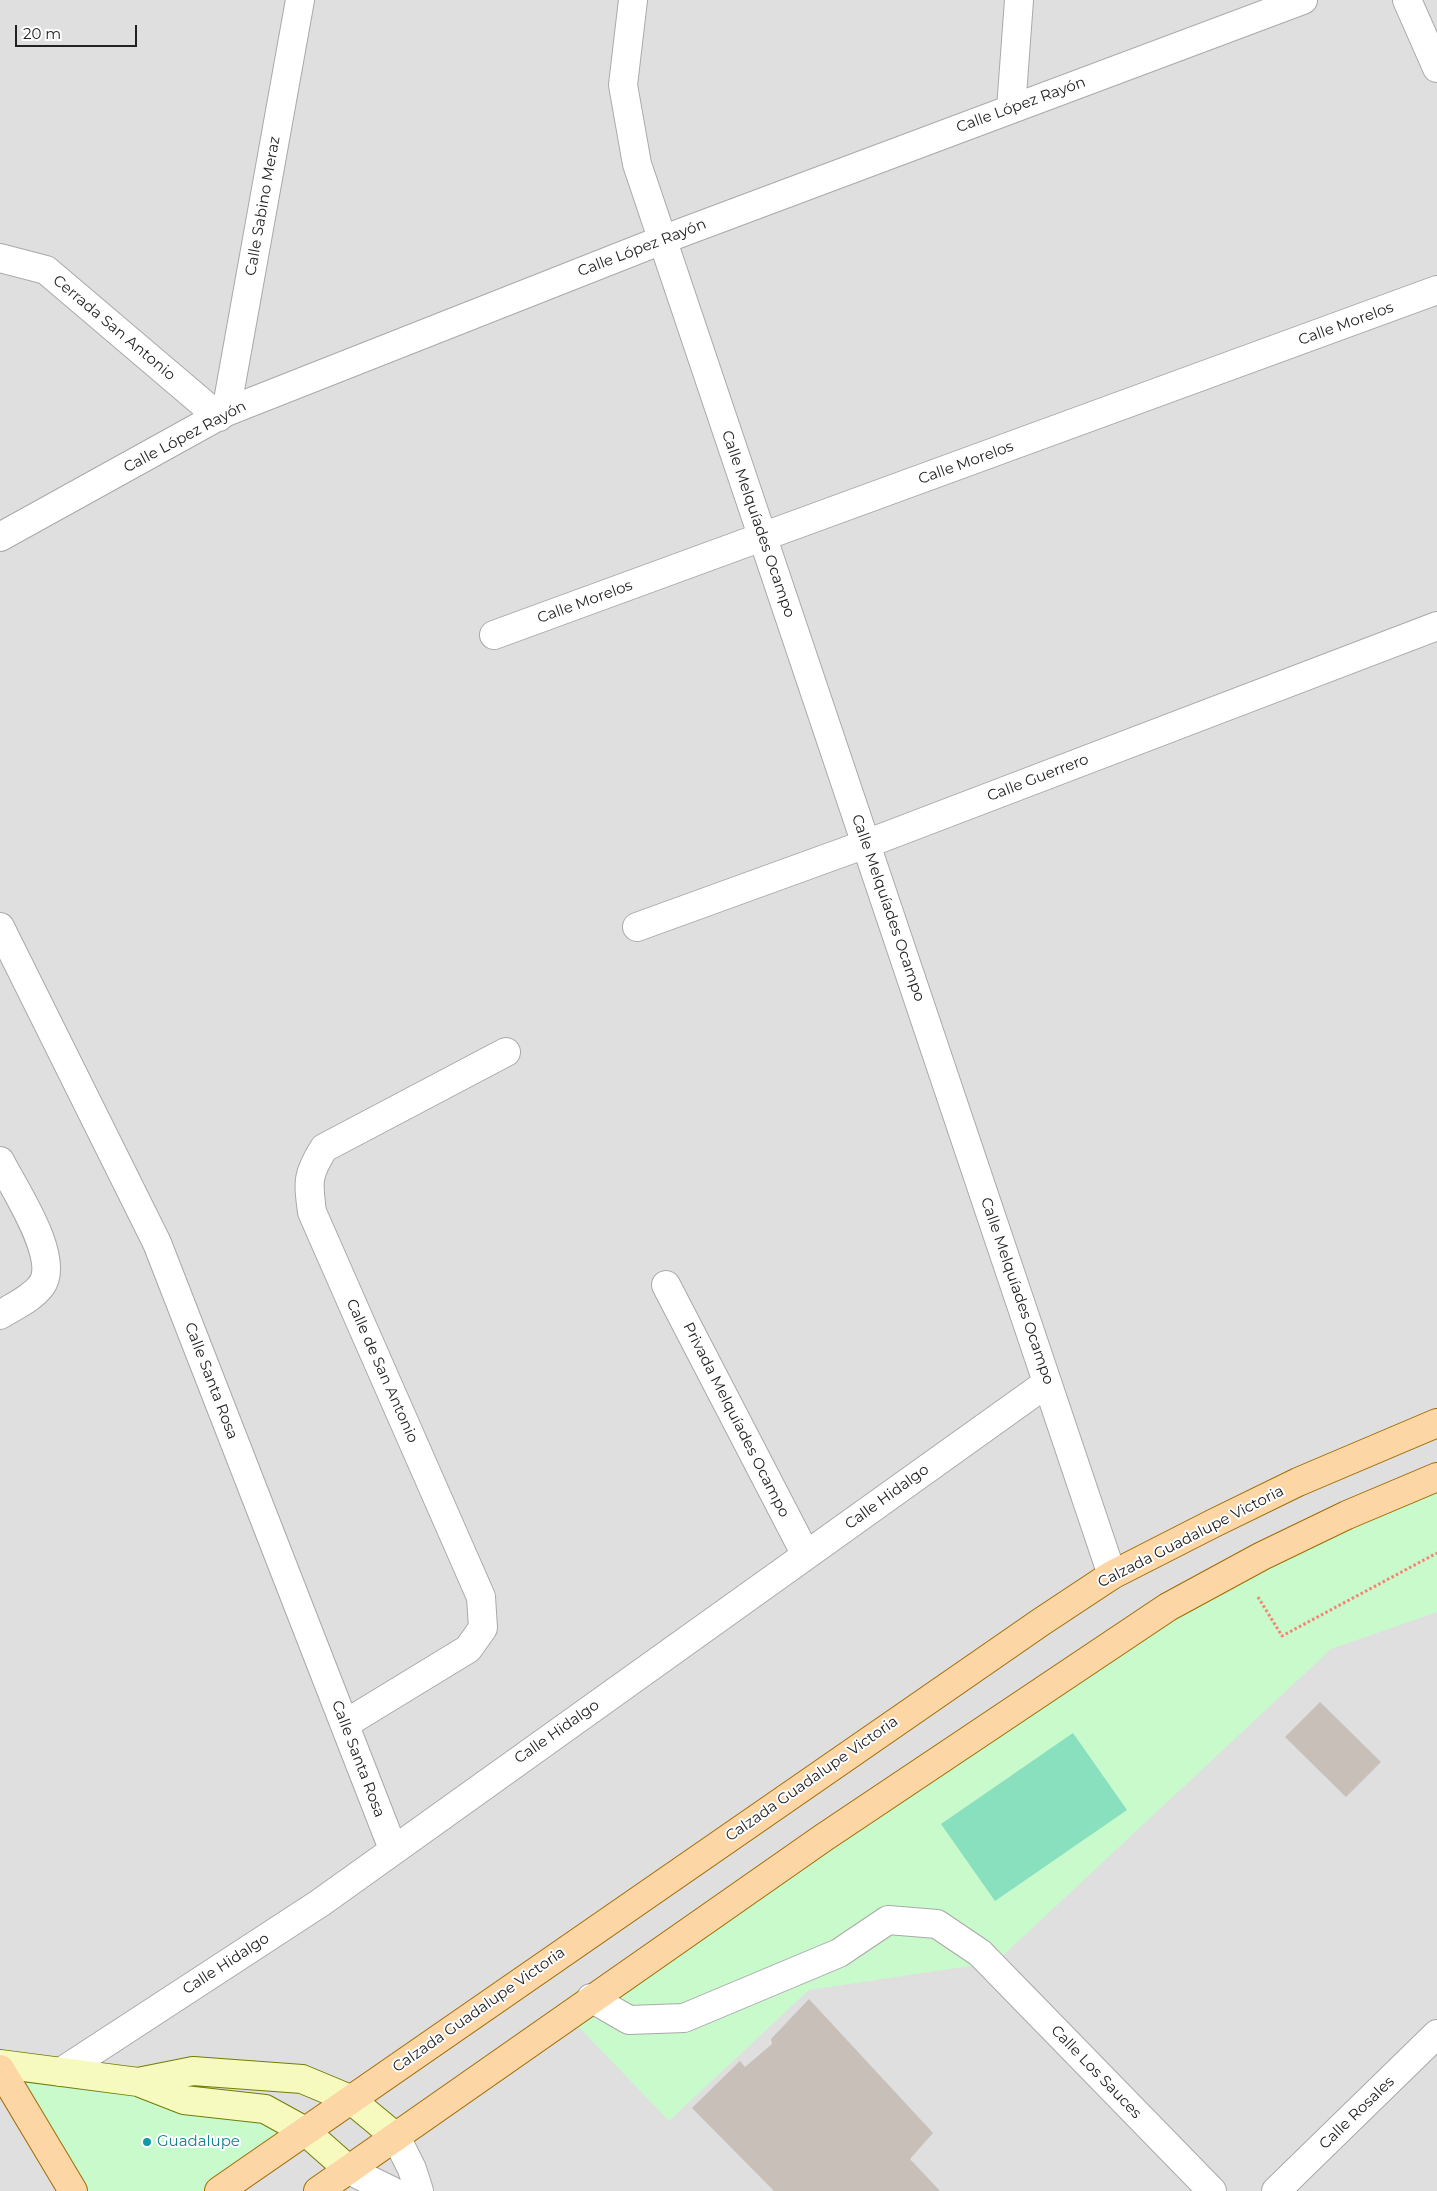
<!DOCTYPE html>
<html>
<head>
<meta charset="utf-8">
<style>
  body { margin:0 }
  #map { position:relative; width:1437px; height:2191px; overflow:hidden; background:#f2efe9; font-family:Montserrat,sans-serif }
  canvas { display:block }
  .scale { position:absolute; left:15px; top:25px; width:122px; height:22px; box-sizing:border-box; border:2px solid #222; border-top:0; padding-left:6px; font-size:15px; line-height:18px; white-space:nowrap; color:#222; -webkit-text-stroke:4px #fff; paint-order:stroke }
</style>
</head>
<body>
<div id="map">
<canvas width="1437" height="2191"></canvas>
<div class="scale">20 m</div>
</div>
<script>
const ctx = document.querySelector('canvas').getContext('2d');
ctx.lineJoin = 'round';
function fillPath(path, color) { ctx.fillStyle = color; ctx.fill(path, 'evenodd'); }
function trace(path, color, width, dash) { ctx.strokeStyle = color; ctx.lineWidth = width; ctx.lineCap = dash ? 'butt' : 'round'; ctx.setLineDash(dash || []); ctx.stroke(path); }
function label(font, color, halo, rows, align = 'center') {
  ctx.font = font + ' Montserrat,sans-serif'; ctx.lineWidth = 4; ctx.setLineDash([]); ctx.textBaseline = 'middle'; ctx.strokeStyle = halo; ctx.fillStyle = color; for (const [text, x, y, turn = 0] of rows) {
    ctx.save(); ctx.translate(x, y); ctx.rotate((+turn || 0) * Math.PI / 180); ctx.textAlign = isNaN(turn) ? turn : align; if (halo) ctx.strokeText(text, 0, 0); ctx.fillText(text, 0, 0); ctx.restore();
  }
}
fillPath(new Path2D(`
  M0,0H1437V2191H0Z`), '#e0dfdf');
fillPath(new Path2D(`
  M1437,1492V1612L1331,1649L996,1962L809,1990L669,2121L575,2023L1170,1609L1323,1529Z
  M7,2069L263,2116L289,2131L205,2191H81Z`), '#c8facc');
fillPath(new Path2D(`
  M1073,1733L1127,1810L995,1901L941,1824Z`), '#88e0be');
fillPath(new Path2D(`
  M1320,1702L1381,1762L1346,1797L1285,1737Z
  M809,1999L933,2133L910,2159L940,2191H774L692,2108L740,2061L745,2067L772,2044L771,2039Z`), '#c7bfb8');
const minor = new Path2D(`
  M633,0L623,85L637,164L1112,1575
  M1407,0L1437,68
  M1011,109L1019,0
  M0,258L46,270L219,417
  M226,412L300,0
  M0,537L226,412L662,240L1303,0
  M494,635L1437,290
  M0,927L157,1243L393,1849
  M637,927L866,844L1437,626
  M0,1161C13,1187 62,1259 41,1286C31,1299 14,1306 0,1315
  M666,1285L806,1555
  M345,1724L468,1649L483,1628L481,1597L312,1212C308,1181 307,1175 324,1148L506,1052
  M591,1998L629,2020L684,2018L839,1953L888,1920L937,1924L980,1953L1212,2191
  M61,2072L320,1903L1047,1383
  M396,2137L412,2169L419,2191
  M349,2170L392,2191
  M1276,2191L1437,2034`);
const secondary = new Path2D(`
  M0,2064L138,2082L184,2100L265,2109L305,2131L349,2170
  M138,2082L193,2071L302,2079L350,2099L396,2137`);
const primary = new Path2D(`
  M0,2069L73,2191
  M219,2191L1041,1622L1112,1575L1214,1523L1298,1482L1437,1423
  M318,2191L823,1838L1168,1607L1262,1556L1347,1515L1437,1477`);
trace(minor, '#a9a9a9', 30);
trace(secondary, '#707d05', 30);
trace(primary, '#a06b00', 30);
trace(new Path2D(`
  M1258,1597L1282,1636L1437,1553`), '#fa8072', 3, [2.5, 2.5]);
trace(minor, '#fff', 28);
trace(secondary, '#f7fabf', 28);
trace(primary, '#fcd6a4', 28);
for (const [x, y, r, color] of [
  [147,2142,5,"#0f9aa8"]
]) { const dot = new Path2D(); dot.arc(x, y, r, 0, 2 * Math.PI); ctx.fillStyle = color; ctx.fill(dot); trace(dot, '#fff', 2); }
label('15px', '#222', '#fff', [
  ["Calle López Rayón",1021,105,-20],
  ["Calle Sabino Meraz",263,206,-80],
  ["Calle López Rayón",642,248,-21],
  ["Calle Morelos",1346,324,-20],
  ["Cerrada San Antonio",114,328,40],
  ["Calle López Rayón",185,437,-28],
  ["Calle Morelos",966,463,-20],
  ["Calle Melquíades Ocampo",758,524,71],
  ["Calle Morelos",585,602,-20],
  ["Calle Guerrero",1038,778,-21],
  ["Calle Melquíades Ocampo",888,908,71],
  ["Calle Melquíades Ocampo",1017,1291,71],
  ["Calle de San Antonio",382,1371,66],
  ["Calle Santa Rosa",211,1381,69],
  ["Privada Melquíades Ocampo",736,1420,63],
  ["Calle Hidalgo",887,1497,-36],
  ["Calzada Guadalupe Victoria",1191,1537,-27],
  ["Calle Hidalgo",557,1732,-35],
  ["Calle Santa Rosa",358,1759,69],
  ["Calzada Guadalupe Victoria",812,1779,-35],
  ["Calle Hidalgo",226,1964,-33],
  ["Calzada Guadalupe Victoria",479,2010,-35],
  ["Calle Los Sauces",1096,2072,46],
  ["Calle Rosales",1357,2113,-44]
]);
label('15px', '#0d838f', '#fff', [
  ["Guadalupe",157,2142]
], 'left');
</script>
</body>
</html>
